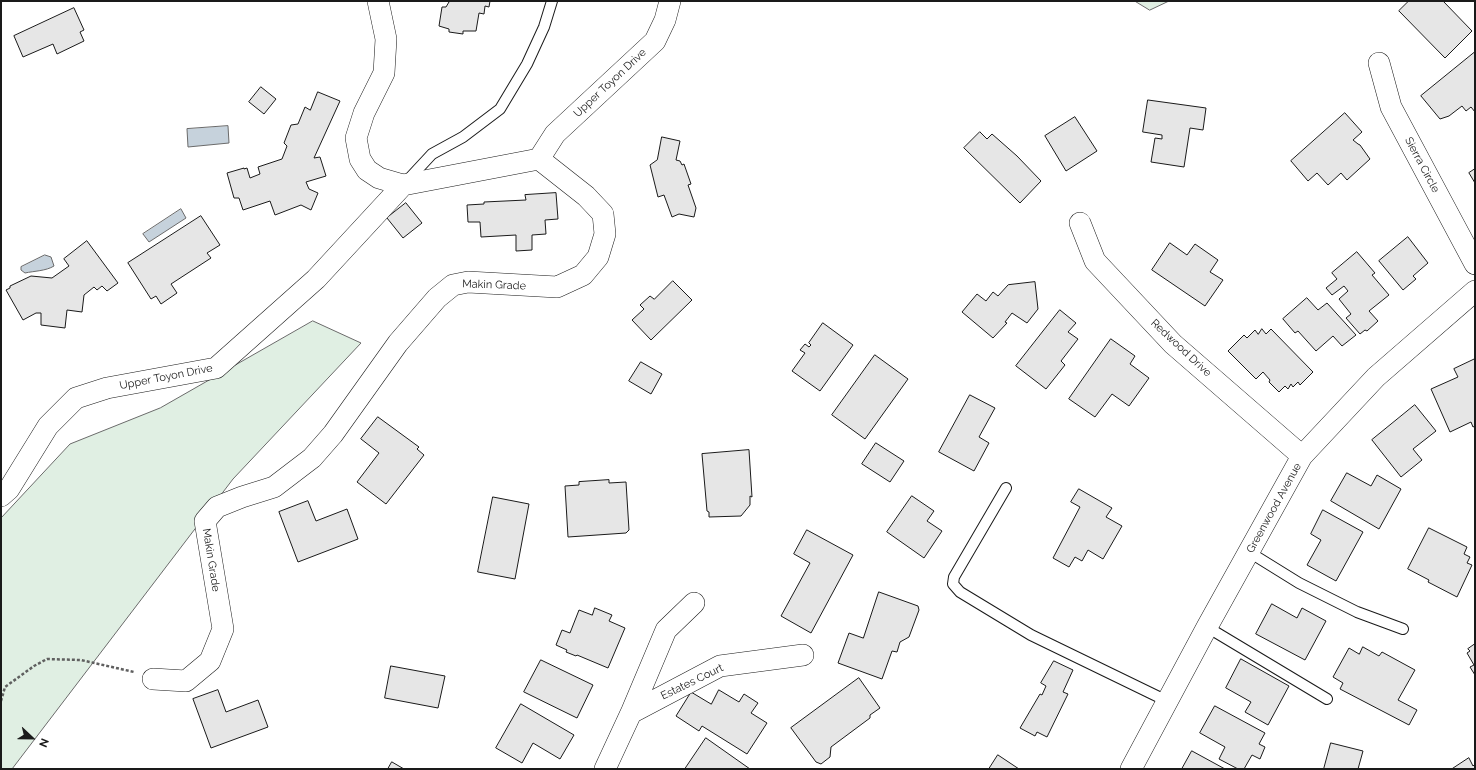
<!DOCTYPE html>
<html>
<head>
<meta charset="utf-8">
<style>
  body { margin:0 }
  #map { position:relative; width:1476px; height:770px; overflow:hidden; background:#fff; font-family:Raleway,sans-serif }
  canvas { display:block }
  .frame { position:absolute; inset:0; border:2px solid #1a1a1a; pointer-events:none }
  .north { position:absolute; left:12px; top:718px; width:40px; height:40px; -webkit-text-stroke:3px #fff; paint-order:stroke; rotate:112deg; font-size:11px; font-weight:700; line-height:16px; text-align:center; color:#1a1a1a }
  .north::after { content:''; display:block; margin:auto; width:14px; height:18px; background:#1a1a1a; clip-path:polygon(50% 0,100% 100%,50% 72%,0 100%) }
</style>
</head>
<body>
<div id="map">
<canvas width="1476" height="770"></canvas>
<div class="frame"></div>
<div class="north">N</div>
</div>
<script>
const ctx = document.querySelector('canvas').getContext('2d');
ctx.lineJoin = 'round';
function fillPath(path, color) { ctx.fillStyle = color; ctx.fill(path, 'evenodd'); }
function trace(path, color, width, dash) { ctx.strokeStyle = color; ctx.lineWidth = width; ctx.lineCap = dash ? 'butt' : 'round'; ctx.setLineDash(dash || []); ctx.stroke(path); }
function label(font, color, halo, rows, align = 'center') {
  ctx.font = font + ' Raleway,sans-serif'; ctx.lineWidth = 3; ctx.setLineDash([]); ctx.textBaseline = 'middle'; ctx.strokeStyle = halo; ctx.fillStyle = color; for (const [text, x, y, turn = 0] of rows) {
    ctx.save(); ctx.translate(x, y); ctx.rotate((+turn || 0) * Math.PI / 180); ctx.textAlign = isNaN(turn) ? turn : align; if (halo) ctx.strokeText(text, 0, 0); ctx.fillText(text, 0, 0); ctx.restore();
  }
}
const green = new Path2D(`
  M1135,1H1169L1150,10Z
  M313,321L361,343L233,479L12,769H1V518L70,444L160,408Z`);
fillPath(green, '#e0efe3');
trace(green, '#6a6a6a', 1);
const water = new Path2D(`
  M228,126L229,143L188,147L187,129Z
  M181,209L186,218L149,242L143,234Z
  M45,255L51,257L54,266C46,271 34,271 25,273L21,270V267Z`);
fillPath(water, '#c6d2dc');
trace(water, '#6a6a6a', 1);
const building = new Path2D(`
  M442,1H490L489,7L485,6L484,14L479,13L476,31H463V34L449,32V29L439,26L442,7H446L449,2Z
  M1409,1H1443L1472,31L1445,58L1399,11Z
  M74,8L84,30L80,32L84,41L57,54L53,44L23,57L14,36Z
  M1475,52V112L1471,107L1466,111L1462,106L1449,116L1440,119L1421,96Z
  M261,87L276,99L264,114L249,102Z
  M318,92L340,101L314,158L320,157L326,176L306,182L309,189L318,193L311,210L301,205L275,215L270,201L243,210L239,198H234L227,173L244,168V169L247,168L250,178L260,174L258,167L282,159L287,146L284,143L291,125L298,124L305,107L310,110Z
  M1148,100L1206,108L1203,130L1190,128L1184,167L1151,162L1155,138L1162,139V135L1143,132Z
  M1345,113L1362,132L1353,140L1358,144L1360,145L1370,159L1347,180L1341,173L1328,185L1317,173L1308,181L1291,161Z
  M1075,117L1097,151L1066,171L1045,136Z
  M980,132L987,139L992,134L1017,156L1041,181L1020,203L964,148Z
  M662,137L680,141L676,160L680,161L682,165L684,164L691,184L688,185L696,208L694,217L679,214L672,217L664,195L658,197L650,165L657,160Z
  M1475,169V183L1469,173Z
  M556,193L558,219L545,220L546,234L532,235V250L516,251V235L481,237L480,222H468L467,205L484,204V202L526,200L525,195Z
  M406,203L422,223L403,238L387,218Z
  M201,216L220,245L207,253L211,258L171,284L177,293L161,304L156,296L151,299L128,263Z
  M1408,237L1428,263L1413,276L1416,279L1403,290L1379,261Z
  M87,241L118,283L107,291L102,286L97,290L94,287L84,295L82,312L67,310L65,328L41,325V313H36L23,320L6,290L10,288V286L31,276L52,278L69,266L64,259Z
  M1170,243L1187,255L1195,244L1218,260L1210,272L1223,280L1205,306L1152,270Z
  M1357,252L1375,273L1372,275L1389,295L1369,311L1378,321L1367,331L1365,330L1360,334L1346,318L1351,314L1339,299L1348,291L1344,286L1332,295L1326,288L1337,279L1332,273Z
  M673,281L692,300L651,340L632,320L644,309L640,305L650,296L654,299Z
  M1035,282L1038,309L1027,323L1012,313L1005,322L1007,323L993,338L962,312L977,294L986,301L993,292L998,296L1008,285Z
  M1307,298L1318,310L1327,303L1356,335L1342,346L1333,336L1316,351L1298,331L1295,333L1283,319Z
  M1060,310L1076,323L1068,332L1078,339L1061,361L1065,365L1046,389L1016,366Z
  M823,323L853,345L820,391L792,371L805,353L800,350L805,344L809,347L811,345L809,343Z
  M1262,329L1266,334L1271,329L1313,372L1300,385L1298,382L1293,387L1291,384L1288,389L1285,386L1279,392L1269,382L1270,380L1263,372L1256,379L1228,351L1244,335L1247,338L1255,330L1258,334Z
  M1111,339L1135,356L1130,364L1149,378L1129,406L1112,394L1095,417L1069,399Z
  M875,355L908,379L865,439L832,415Z
  M1475,359V426L1473,427L1471,422L1450,432L1431,389L1458,377L1454,369Z
  M641,362L662,374L651,394L629,381Z
  M970,395L995,408L979,437L989,443L974,471L939,452Z
  M1415,405L1436,431L1413,449L1422,460L1401,477L1372,440Z
  M378,417L419,447L417,449L424,455L386,504L357,482L379,453L361,439Z
  M876,443L904,461L890,482L862,464Z
  M749,450L752,497L750,496V505L741,516L709,517V512L707,511L702,454Z
  M1347,473L1371,486L1377,475L1401,489L1379,529L1331,501Z
  M609,480V483L626,482L629,530L626,533L568,537L565,486L579,485V482Z
  M1079,489L1112,508L1106,517L1122,526L1103,559L1088,550L1082,561L1075,557L1069,567L1053,558L1080,507L1071,502Z
  M912,496L934,511L927,521L942,531L924,558L887,532Z
  M493,497L529,504L515,579L478,572Z
  M308,501L316,521L347,509L358,539L298,562L279,512Z
  M1323,510L1363,532L1336,581L1307,565L1321,540L1311,534Z
  M1429,528L1467,547L1464,554L1470,557L1467,563L1472,565L1457,597L1428,582L1429,580L1408,569Z
  M807,530L853,555L811,633L781,616L810,563L794,554Z
  M879,592L918,606L919,610L909,637L900,642L897,652L892,651L882,679L838,663L849,633L863,638Z
  M1272,604L1297,618L1302,608L1326,621L1305,660L1256,634Z
  M595,608L612,615L609,621L625,628L608,668L577,655L576,656L566,652L567,650L556,645L562,630L570,633L579,610L592,615Z
  M1475,644V675L1470,667L1474,665L1467,653L1470,651L1468,649Z
  M1363,647L1379,656L1382,652L1415,670L1398,700L1417,710L1409,725L1340,689L1343,683L1333,677L1349,648L1359,654Z
  M1241,659L1289,686L1268,725L1245,712L1251,702L1226,688Z
  M541,660L593,685L577,718L524,692Z
  M1054,661L1073,670L1063,692L1068,694L1047,737L1037,732L1035,736L1020,728L1040,694L1042,695L1046,686L1041,683Z
  M391,666L445,676L438,708L385,698Z
  M859,678L880,708L870,715V718L831,747L830,757L821,764L816,762L791,728Z
  M218,690L226,712L258,700L268,727L211,748L193,699Z
  M719,690L739,702L744,694L758,703L751,713L767,723L747,754L702,726L699,731L676,716L691,692L711,704Z
  M521,704L574,735L560,759L533,743L522,763L496,748Z
  M1215,706L1265,733L1259,744L1265,747L1260,759L1252,755L1244,769H1238L1219,759L1225,747L1200,733Z
  M706,738L750,769H685Z
  M1331,743L1363,751L1358,769H1324Z
  M1192,751L1225,769H1182Z
  M998,755L1019,769H989Z
  M1469,758L1473,766L1475,764V769H1452Z
  M392,762L404,769H388Z`);
fillPath(building, '#e6e6e6');
trace(building, '#1a1a1a', 1);
const service = new Path2D(`
  M406,182L432,154L463,137L500,109L527,64L544,27L552,1
  M1006,488L954,577L953,584L960,592L1031,635L1167,701
  M1249,552L1299,583L1357,612L1403,629
  M1207,627L1327,699`);
const minor = new Path2D(`
  M1379,63L1391,107L1475,264
  M539,159L555,134L655,41L665,20L670,1
  M1080,223L1095,261L1173,344L1302,456
  M1,496L9,489L48,426L76,398L107,388L216,368L316,279L403,185
  M153,679L186,681L210,661L223,629L205,521L217,507L242,497L274,487L312,458L333,434L398,343L437,298L453,285L468,282L557,287L583,275L598,257L605,234L603,214L586,196L539,159L403,185L379,178L367,170L360,159L356,138L364,113L384,73L386,39L378,1
  M631,713L666,630L694,603
  M605,769L631,713L720,666L803,655
  M1131,769L1207,627L1302,456L1376,377L1475,291`);
trace(service, '#1a1a1a', 12);
trace(minor, '#1a1a1a', 22);
trace(new Path2D(`
  M1,701L5,687L34,666L47,659L81,660L134,672`), '#5f5f5f', 2.5, [3, 2]);
trace(service, '#fff', 10);
trace(minor, '#fff', 21);
label('11px', '#1a1a1a', '#fff', [
  ["Upper Toyon Drive",610,83,-43],
  ["Sierra Circle",1422,165,62],
  ["Makin Grade",494,285,2],
  ["Redwood Drive",1181,348,43],
  ["Upper Toyon Drive",166,377,-11],
  ["Greenwood Avenue",1274,508,-61],
  ["Makin Grade",211,560,81],
  ["Estates Court",692,682,-26]
]);
</script>
</body>
</html>
